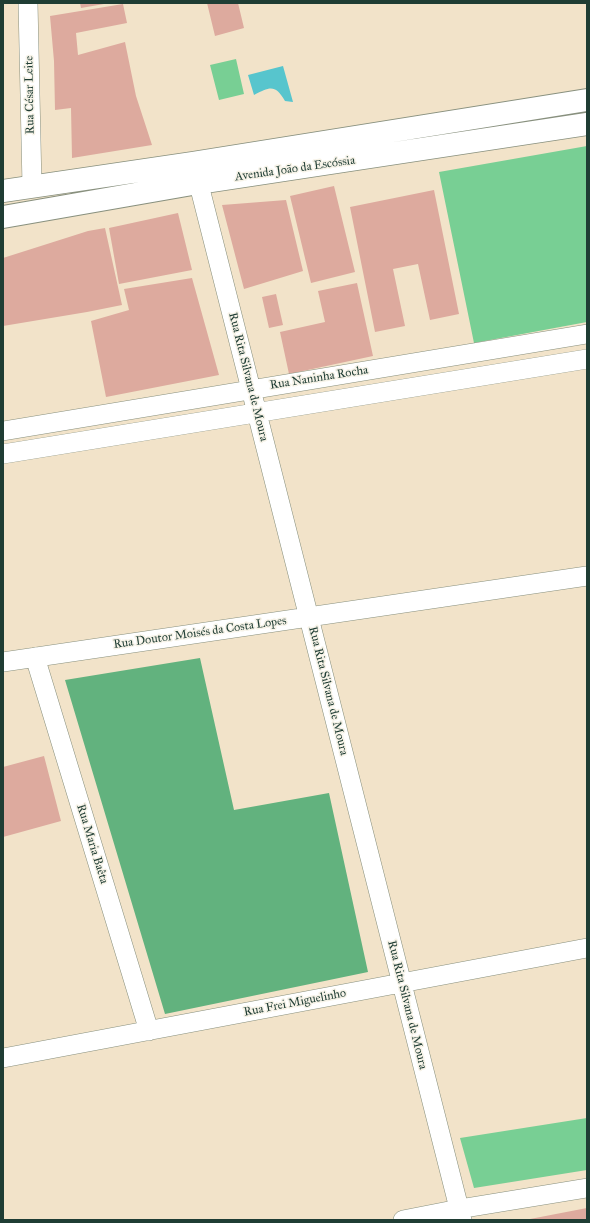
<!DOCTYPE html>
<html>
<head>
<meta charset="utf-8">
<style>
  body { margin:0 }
  #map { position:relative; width:590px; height:1223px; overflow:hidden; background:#f2e3c9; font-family:"IM FELL Great Primer",serif }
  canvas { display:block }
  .frame { position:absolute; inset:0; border:4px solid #1f3d34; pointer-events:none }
</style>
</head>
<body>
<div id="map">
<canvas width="590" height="1223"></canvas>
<div class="frame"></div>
</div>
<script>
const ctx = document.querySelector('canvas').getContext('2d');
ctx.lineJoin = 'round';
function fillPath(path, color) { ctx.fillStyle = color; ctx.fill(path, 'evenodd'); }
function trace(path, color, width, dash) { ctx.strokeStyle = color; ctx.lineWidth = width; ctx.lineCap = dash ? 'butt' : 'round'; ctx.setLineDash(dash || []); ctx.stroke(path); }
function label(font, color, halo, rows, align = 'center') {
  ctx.font = font + ' "IM FELL Great Primer",serif'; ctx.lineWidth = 3; ctx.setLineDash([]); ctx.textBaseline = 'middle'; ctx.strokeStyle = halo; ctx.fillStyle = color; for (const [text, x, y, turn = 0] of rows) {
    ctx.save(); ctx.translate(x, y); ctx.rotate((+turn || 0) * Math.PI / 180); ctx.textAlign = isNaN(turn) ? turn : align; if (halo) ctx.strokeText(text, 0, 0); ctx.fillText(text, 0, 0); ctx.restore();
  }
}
fillPath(new Path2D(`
  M236,59L244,94L219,100L210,65Z
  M587,146V322L474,343L439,172Z
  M587,1118V1170L474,1188L460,1138Z`), '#78cf94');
fillPath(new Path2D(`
  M200,658L234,810L329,793L368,972L165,1014L65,680Z`), '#62b27e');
fillPath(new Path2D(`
  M283,66L293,102L285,101C275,84 270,87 254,95L248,75Z`), '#57c5cd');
fillPath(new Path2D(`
  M80,3H104V4L81,8Z
  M207,3H238L244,28L215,36Z
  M123,4L127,23L76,33L78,55L125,42L136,96L152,145L72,158L71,108L55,110L54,61L50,16Z
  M334,186L355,272L311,283L290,196Z
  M434,190L459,314L430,320L418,264L393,269L405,326L375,332L350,207Z
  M286,200L303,271L244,289L222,205Z
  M178,213L192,270L119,284L109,228Z
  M105,228L122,305L87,312L3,326V258L88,231Z
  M192,278L219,375L106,397L91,321L129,310L124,289Z
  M357,283L373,356L289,374L280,332L325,322L318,291Z
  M276,294L283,325L269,328L262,297Z
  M44,756L61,821L3,837V767Z
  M587,1208V1220H531L530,1219Z`), '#ddaa9e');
const street = new Path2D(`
  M28,3L32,186
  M195,169L462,1220
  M3,431L587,334
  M3,454L587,359
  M35,657L149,1031
  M3,662L587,576
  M3,1058L587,948
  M403,1220L459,1209L587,1188`);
const secondary = new Path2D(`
  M3,191L193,163L587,100
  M3,217L198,183L587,124`);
trace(street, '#88907e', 20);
trace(secondary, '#88907e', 24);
trace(street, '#fff', 19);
trace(secondary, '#fff', 22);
label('12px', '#1f3d34', '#f7f3e8', [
  ["Rua César Leite",30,95,-91],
  ["Avenida João da Escóssia",295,169,-8],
  ["Rua Rita Silvana de Moura",248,377,76],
  ["Rua Naninha Rocha",319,378,-9],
  ["Rua Doutor Moisés da Costa Lopes",200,633,-8],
  ["Rua Rita Silvana de Moura",328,691,76],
  ["Rua Maria Baêta",92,844,73],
  ["Rua Frei Miguelinho",295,1003,-11],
  ["Rua Rita Silvana de Moura",407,1005,76]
]);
</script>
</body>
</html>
